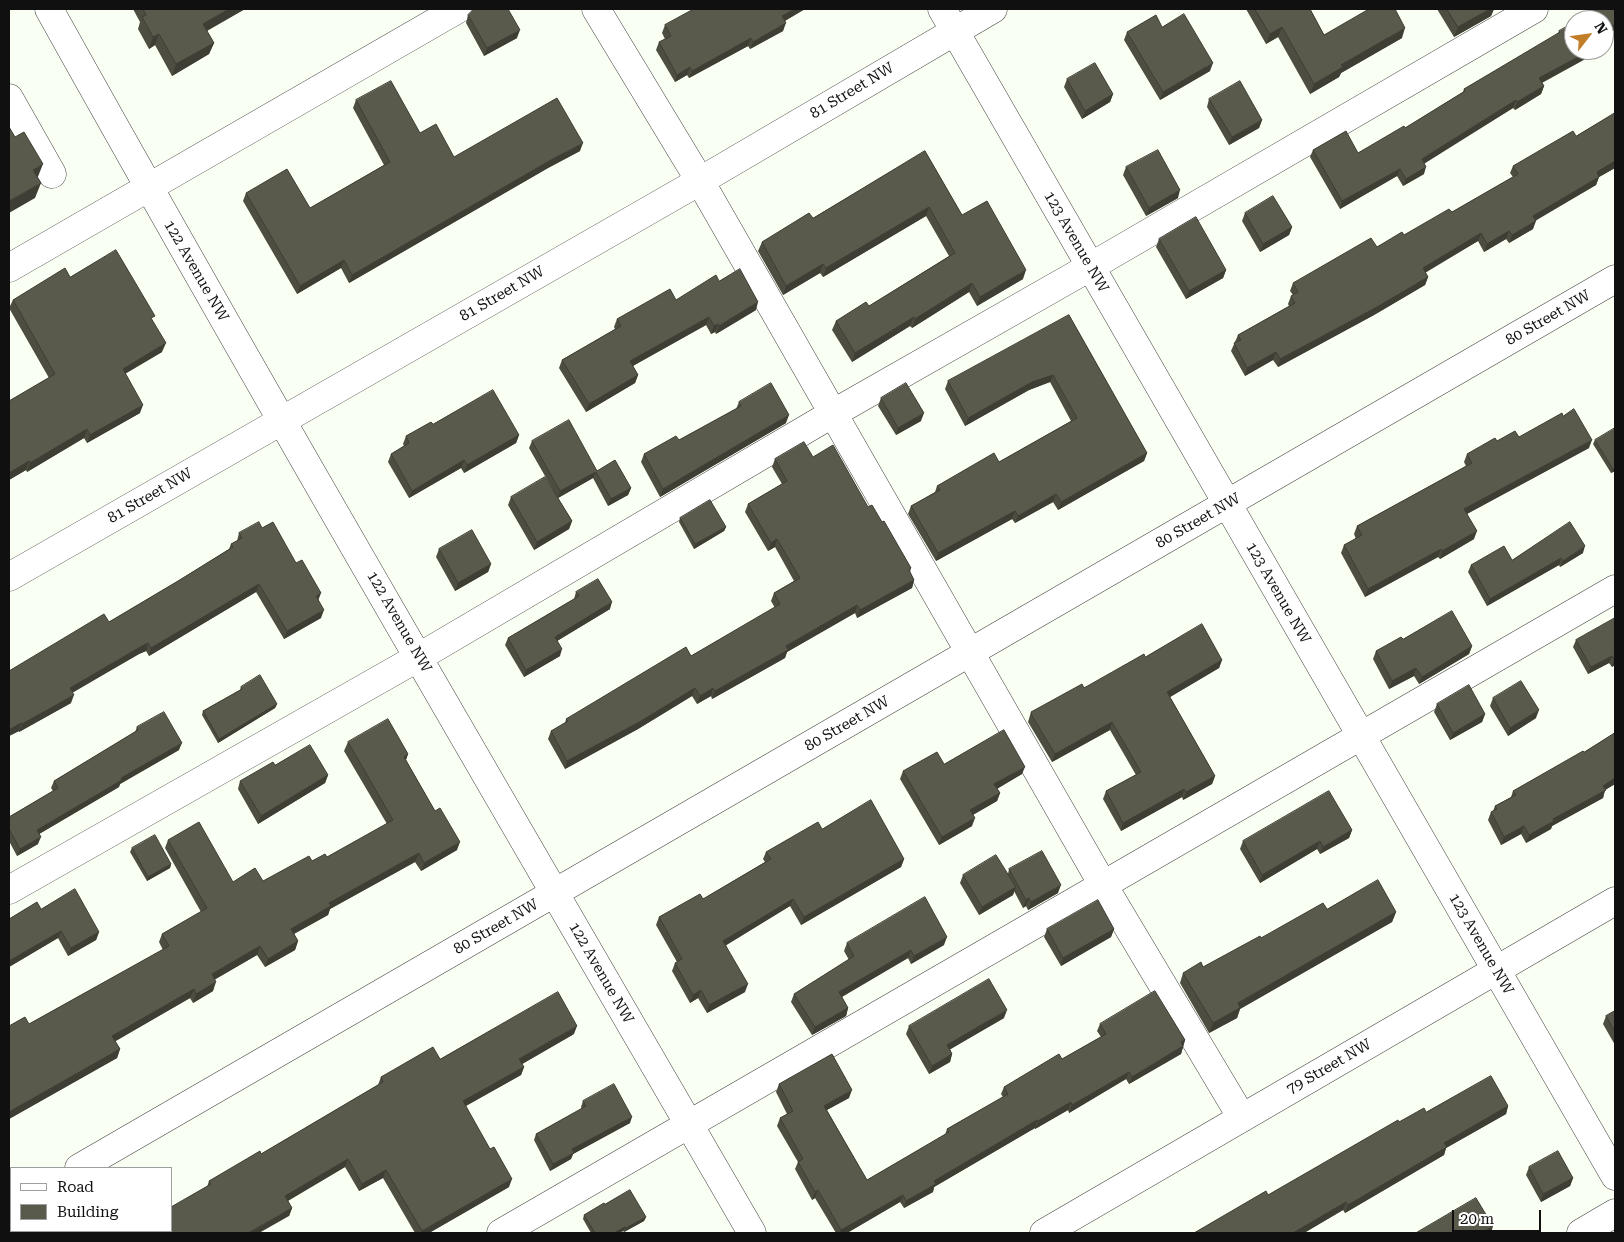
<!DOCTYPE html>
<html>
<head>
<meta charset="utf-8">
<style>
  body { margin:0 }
  #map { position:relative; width:1624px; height:1242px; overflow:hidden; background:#fafff3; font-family:"Roboto Serif",serif }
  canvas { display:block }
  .frame { position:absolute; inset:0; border:10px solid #101010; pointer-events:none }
  .legend { position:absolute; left:10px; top:1167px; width:162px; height:65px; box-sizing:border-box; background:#fff; border:1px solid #9f9f9f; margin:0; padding:6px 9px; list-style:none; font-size:15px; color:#101010 }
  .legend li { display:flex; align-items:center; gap:10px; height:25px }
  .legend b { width:25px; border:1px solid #9f9f9f }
  .north { position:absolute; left:1564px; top:10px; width:50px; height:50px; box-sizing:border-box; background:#fff; border:1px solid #9f9f9f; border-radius:50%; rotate:60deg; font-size:14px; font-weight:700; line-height:20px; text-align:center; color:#101010 }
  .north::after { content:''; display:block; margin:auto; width:18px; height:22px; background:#c17d27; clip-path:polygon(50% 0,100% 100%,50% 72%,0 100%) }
  .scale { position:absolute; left:1452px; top:1210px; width:89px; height:22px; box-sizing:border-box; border:2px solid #101010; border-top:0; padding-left:6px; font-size:15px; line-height:18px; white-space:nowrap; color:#101010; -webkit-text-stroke:4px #fff; paint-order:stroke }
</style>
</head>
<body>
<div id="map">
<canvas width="1624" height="1242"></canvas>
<div class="frame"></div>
<ul class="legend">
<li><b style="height:6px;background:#fff"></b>Road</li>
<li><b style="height:14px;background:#59594c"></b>Building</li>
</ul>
<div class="north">N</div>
<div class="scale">20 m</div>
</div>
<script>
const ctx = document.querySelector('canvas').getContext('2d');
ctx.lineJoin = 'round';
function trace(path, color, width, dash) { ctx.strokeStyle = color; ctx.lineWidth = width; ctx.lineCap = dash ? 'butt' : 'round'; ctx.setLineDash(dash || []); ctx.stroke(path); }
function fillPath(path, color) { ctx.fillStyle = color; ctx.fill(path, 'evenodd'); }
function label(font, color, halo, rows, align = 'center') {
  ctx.font = font + ' "Roboto Serif",serif'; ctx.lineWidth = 5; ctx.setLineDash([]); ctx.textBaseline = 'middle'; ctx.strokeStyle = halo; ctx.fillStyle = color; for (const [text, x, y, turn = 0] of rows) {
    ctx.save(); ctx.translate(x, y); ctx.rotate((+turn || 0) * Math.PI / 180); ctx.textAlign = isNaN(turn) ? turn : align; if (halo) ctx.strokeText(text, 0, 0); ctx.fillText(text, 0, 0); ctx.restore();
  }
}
const minor = new Path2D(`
  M49,9C278,420 516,826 752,1233
  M596,9L700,181L1103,885L1242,1118
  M942,9L1615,1176
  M9,98L52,174
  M9,268L458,9
  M9,577L700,181L993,9
  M9,890L419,657L832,414L1090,267L1534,9
  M79,1168L1615,279
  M9,1209L11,1207
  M501,1233L1615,589
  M1044,1233L1615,901
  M1581,1233L1615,1213`);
trace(minor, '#434343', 29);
trace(minor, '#fff', 28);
fillPath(new Path2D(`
  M133,9H245L207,31L214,43L209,54L172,76L155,45L149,49L138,29L140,22Z
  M694,9H805L785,21L783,31L750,49L748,46L689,78L687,75L675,82L656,50L659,42L665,39L662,33L665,25Z
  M1246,9H1310L1324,35L1402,38L1341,73L1339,77L1310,94L1278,37L1266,44Z
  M1437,9H1494L1491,16L1454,37Z
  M1588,9H1615V30L1604,37Z
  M468,15L517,38L484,56L466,23Z
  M1162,27L1210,71L1160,100L1124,40L1127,32Z
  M1559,31L1598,52L1542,83L1544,86L1541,94L1515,110L1513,108L1424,163V174L1403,186L1397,176L1340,209L1310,157L1313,150L1358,153L1405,128L1463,92L1464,89L1558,34Z
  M1067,79L1113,94L1110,102L1082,119L1064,87Z
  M1209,99L1262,120L1259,128L1229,145L1207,107Z
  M356,100L420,133L454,157L580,151L548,168L349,283L341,268L297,294L243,201L246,193L310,208L384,165L353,108Z
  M1615,113V168L1599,177L1596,185L1535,220L1533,229L1509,243L1506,239L1484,252L1478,241L1425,272L1428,277L1425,285L1374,315L1278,367L1273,360L1245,376L1231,351L1238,335L1289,306L1288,304L1291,296L1293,295L1290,291L1293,283L1404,235L1452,212L1513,177L1510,173L1513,166L1576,136Z
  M925,151L962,215L1023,279L977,306L969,292L912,328L910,326L852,362L832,330L836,321L869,306L949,256L926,216L823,277L820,273L783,295L758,251L762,242L813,218Z
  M1126,167L1178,198L1146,216L1123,175Z
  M1245,213L1292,227L1289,235L1260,252L1242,221Z
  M1159,239L1226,270L1223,278L1186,299L1156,247Z
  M70,277L153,322L162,352L125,374L140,413L87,443L84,438L27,472L26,470L9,480V401L49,378L9,308L13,300Z
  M719,281L756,310L716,334L715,332L711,334L706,325L633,366L638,375L635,383L586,412L559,368L562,360L615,329L614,327L617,319L676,300Z
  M1069,315L1147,453L1144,461L1058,510L1053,502L1015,523L1012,519L936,561L908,514L911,506L935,492L937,486L999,462L1071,421L1050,382L1029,390L965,426L945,389L948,381Z
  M881,398L921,421L896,435L878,406Z
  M739,402L786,423L660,497L641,462L644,454L679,440L736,409Z
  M433,424L519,435L516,443L464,473L461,468L409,498L388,462L391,454L404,446L403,444L406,436Z
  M1519,437L1589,448L1467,514L1474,539L1440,559L1438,557L1365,597L1341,553L1344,545L1356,539L1354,534L1357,526L1466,466L1464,462L1467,454L1497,441Z
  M1595,440L1615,471L1611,473L1593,444Z
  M532,441L597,471L631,488L628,495L608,506L593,478L558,498L572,521L569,529L534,550L508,505L511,497H557L529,448Z
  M813,457L868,507L882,522L911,568L910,572L914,580L912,588L857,618L855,613L787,652L785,658L712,699L711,696L697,704L692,696L638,729L565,769L548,739L551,731L565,723L566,719L691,656L775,608L771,601L774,593L794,581L775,547L768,551L745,512L748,504L782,484L772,467L775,459Z
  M680,518L726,527L724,531L694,549L679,522Z
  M262,528L296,563L318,600L321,618L284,639L256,592L149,656L146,651L139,654L72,692L71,703L19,732V731L9,736V671L109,622L178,581L229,549L231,544L237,541L239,533Z
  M439,549L491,564L488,572L455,591L436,557Z
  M1583,553L1560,567L1559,565L1487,606L1468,572L1471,565L1512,560Z
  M576,592L610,609L557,641L560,656L524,677L505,645L508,638L574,599Z
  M1615,618V665L1612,667L1609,663L1588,674L1573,647L1576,640Z
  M1403,639L1472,646L1469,654L1419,684L1414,676L1389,689L1373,659L1376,651Z
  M1145,657L1222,660L1219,668L1170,697L1215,776L1212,784L1183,800L1182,797L1121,831L1103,799L1106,791L1136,775L1110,730L1052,762L1028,722L1031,712L1084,688Z
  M241,687L277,704L275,708L218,743L202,715L203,711L240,690Z
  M1493,698L1536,718L1508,736L1490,706Z
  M1437,704L1485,714L1482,722L1450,740L1434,712Z
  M137,727L179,750L120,784L119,787L39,834L38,844L17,856L9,841V817L53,791L51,788L54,781L135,732Z
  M1615,733V784L1605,790L1603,798L1552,826L1551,829L1526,843L1521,834L1501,845L1488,820L1491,812L1493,811L1495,806L1511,797L1513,791L1584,752Z
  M348,742L408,754L406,760L457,850L421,871L415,862L330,909L328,915L294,934L298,941L295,950L265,967L257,955L215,979L213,991L193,1003L190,998L115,1041L120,1049L117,1058L9,1119V1026L29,1024L163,950L159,942L162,934L201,912L165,848L168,840L233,882L263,881L312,861L327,857L387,824L344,751Z
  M944,764L1022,774L997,788L1000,793L997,801L973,815L972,826L939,845L900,779L903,771Z
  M328,775L325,783L258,824L238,789L240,781Z
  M822,829L904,859L901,867L801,925L790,906L726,945L745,992L707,1013L698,998L690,1003L672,971L675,963L677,962L656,925L659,917L703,899L765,862L763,859L766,852Z
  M1352,830L1349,838L1320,854L1317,849L1260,883L1240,849L1243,841Z
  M132,848L171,864L170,868L147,881L130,852Z
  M1009,869L1058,893L1028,910L1026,906L1023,908L1014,891L1013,895L979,915L960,883L963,875L1008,874Z
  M41,909L99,932L96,940L68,956L58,938L9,967V919Z
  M1327,909L1396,912L1392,922L1240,1009L1237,1018L1209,1033L1180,983L1183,973L1203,967L1261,938Z
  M1047,929H1114L1111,937L1061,966L1044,937Z
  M847,943L944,945L911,964L908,958L842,997L848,1008L846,1016L812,1035L791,1002L794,994L849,960L844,951Z
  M1615,1011V1045L1603,1024L1606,1016Z
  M1004,1018L950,1049L952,1054L950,1062L929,1074L906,1034L909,1026Z
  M1100,1024L1185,1040L1181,1054L1129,1084L1126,1079L1069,1113L1068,1110L1035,1129V1128L934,1187L933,1192L904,1208L900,1202L847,1233H836L815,1198L812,1200L795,1169L798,1162L777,1126L780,1118L787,1114L776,1092L779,1084L849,1098L827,1110L867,1180L945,1135L947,1129L1003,1097L1001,1094L1004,1087L1062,1059L1101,1037L1097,1031Z
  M574,1034L522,1064L524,1067L521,1075L466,1106L509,1187L429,1233H415L383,1178L359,1191L345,1167L288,1201L292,1208L289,1216L207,1187L209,1181L261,1154L378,1085L381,1077L440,1059Z
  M583,1101L630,1123L573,1154L571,1159L550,1171L534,1140L536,1134L582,1109L581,1107Z
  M1508,1106L1506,1114L1446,1148L1444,1155L1345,1213L1343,1210L1304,1233H1194L1268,1195L1399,1122L1426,1112Z
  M1529,1167L1573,1178L1570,1186L1541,1202L1526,1175Z
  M605,1204L646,1217L644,1221L624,1232L623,1231L619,1233H591L583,1219L584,1215Z`), '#4d4d41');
fillPath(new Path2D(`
  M229,9H245L199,35L203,24Z
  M795,9H805L779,24L782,16Z
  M1490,9H1494L1491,16L1454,37L1458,27Z
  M786,23L783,31L750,49L753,42Z
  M1615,24V30L1604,37V31Z
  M1282,27L1278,37L1266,44L1270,34Z
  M1405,28L1402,38L1341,73L1339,77L1310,94L1314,84L1341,65Z
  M520,30L517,38L484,56L487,48Z
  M159,34L155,45L149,49L153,37Z
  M751,38L748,46L689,78L692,71Z
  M214,43L209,54L172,76L176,64Z
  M1591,50H1599L1598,52L1537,85L1539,78Z
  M1213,63L1210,71L1160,100L1163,92Z
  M690,67L687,75L675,82L677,75Z
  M1544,86L1541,94L1515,110L1517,102Z
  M1113,94L1110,102L1082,119L1085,111Z
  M1516,100L1513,108L1419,167L1422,159Z
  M1262,120L1259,128L1229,145L1232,137Z
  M583,143L580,151L548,168L349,283L352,275L551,160Z
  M1615,161V168L1599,177L1596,185L1530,224L1533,216L1597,172Z
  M43,164L37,179L33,170Z
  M1426,167L1424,174L1403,186L1406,179Z
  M1400,169L1397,176L1340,209L1342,201Z
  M41,183L35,198L9,213V201Z
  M1180,190L1178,198L1146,216L1149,208Z
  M929,207L926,216L823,277L826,268Z
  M1536,221L1533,229L1509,243L1512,235Z
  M1292,227L1289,235L1260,252L1263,244Z
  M1509,231L1506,239L1484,252L1487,244Z
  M1481,233L1478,241L1420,276L1423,268Z
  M344,260L341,268L297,294L300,286Z
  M823,264L820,273L783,295L786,286Z
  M1026,270L1023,279L977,306L980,297Z
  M1226,270L1223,278L1186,299L1189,291Z
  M1428,277L1425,285L1374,315L1278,367L1280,359Z
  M972,283L969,292L912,328L915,319Z
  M758,302L756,310L716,334L719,326Z
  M709,317L706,325L627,369L630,361Z
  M914,317L910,326L852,362L855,353Z
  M718,324L715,332L711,334L714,326Z
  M166,343L162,352L119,377L123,369Z
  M1276,352L1273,360L1245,376L1247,368Z
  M638,375L635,383L586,412L589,404Z
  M1053,375L1050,382L1029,390L965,426L968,418L1032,382Z
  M143,405L140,413L87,443L90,435Z
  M924,413L921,421L896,435L898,428Z
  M789,415L786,423L660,497L663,489Z
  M87,429L84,438L27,472L30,463Z
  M519,435L516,443L464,473L467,465Z
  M1592,440L1589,448L1461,517L1464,509Z
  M1147,453L1144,461L1058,510L1061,502Z
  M464,460L461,468L409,498L412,491Z
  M29,461L26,470L9,480V473Z
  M1615,468V471L1611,473L1613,469Z
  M596,472L593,478L558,498L560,491Z
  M631,488L628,495L608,506L611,499Z
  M1056,494L1053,502L1015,523L1018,516Z
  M1015,511L1012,519L936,561L938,553Z
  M572,521L569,529L534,550L537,542Z
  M726,527L724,531L694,549L695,544Z
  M1477,531L1474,539L1440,559L1442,551Z
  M777,539L775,547L768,551L771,543Z
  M1585,546L1583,553L1560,567L1563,561Z
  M1441,549L1438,557L1365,597L1368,589Z
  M1561,558L1559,565L1487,606L1490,599Z
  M491,564L488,572L455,591L458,583Z
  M914,580L912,588L857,618L860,610Z
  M259,584L256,592L149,656L151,648Z
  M321,593L318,601L316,596Z
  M612,602L610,609L552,644L555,637Z
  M857,605L855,613L787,652L785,658L712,699L715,691L786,646Z
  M324,610L321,618L284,639L287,631Z
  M148,643L146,651L139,654L67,696L70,688L142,646Z
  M1472,646L1469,654L1419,684L1422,677Z
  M562,649L560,656L524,677L526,670Z
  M1612,656L1609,663L1588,674L1591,667Z
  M1615,659V665L1612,667L1614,660Z
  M1222,660L1219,668L1165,700L1167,692Z
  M1416,668L1414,676L1389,689L1392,681Z
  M695,688L692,696L638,729L565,769L567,761Z
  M713,688L711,696L697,704L700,696Z
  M74,695L71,703L19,732L22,724Z
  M277,704L275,708L218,743L219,739Z
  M1539,710L1536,718L1508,736L1510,728Z
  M1485,714L1482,722L1450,740L1453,733Z
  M1112,722L1110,730L1052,762L1055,754Z
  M21,723L19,731L9,736V730Z
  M182,743L179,750L120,784L119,787L34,837L37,830L121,778Z
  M408,754L405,762L404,757Z
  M1025,767L1022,774L992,792L994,784Z
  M328,775L325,783L258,824L261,816Z
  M1215,776L1212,784L1183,800L1186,792Z
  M1615,778V784L1605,790L1603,798L1552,826L1551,829L1526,843L1529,835Z
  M1184,789L1182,797L1121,831L1123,823Z
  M1000,793L997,801L967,818L970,810Z
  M975,818L972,826L939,845L942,837Z
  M1524,826L1521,834L1501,845L1504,837Z
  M1352,830L1349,838L1320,854L1323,847Z
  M41,837L38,844L17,856L20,849Z
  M1320,841L1317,849L1260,883L1262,875Z
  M460,842L457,850L421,871L424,863Z
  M419,853L415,862L330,909L328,915L288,937L291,929L329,903Z
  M904,859L901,867L801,925L804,917Z
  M171,864L170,868L147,881L148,877Z
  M1061,885L1058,893L1028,910L1031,902Z
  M1016,887L1013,895L979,915L982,907Z
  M1029,898L1026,906L1023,908L1026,900Z
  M793,899L790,906L720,949L723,941Z
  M1396,912L1392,922L1240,1009L1237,1018L1209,1033L1213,1023L1238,1003Z
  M1114,929L1111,937L1061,966L1063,958Z
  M61,931L58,938L9,967V961Z
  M99,932L96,940L68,956L71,948Z
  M947,937L944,945L911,964L914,956Z
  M298,941L295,950L265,967L268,959Z
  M260,946L257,955L209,983L212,974Z
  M911,950L908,958L836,1000L839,992Z
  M216,982L213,991L193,1003L196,994Z
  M748,984L745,992L707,1013L709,1005Z
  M194,989L190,998L109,1045L112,1036Z
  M701,990L698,998L690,1003L693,995Z
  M848,1008L846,1016L812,1035L815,1027Z
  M1007,1010L1004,1018L944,1053L947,1045Z
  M577,1026L574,1034L517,1067L519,1059Z
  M1185,1040L1181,1054L1129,1084L1132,1077Z
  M120,1049L117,1058L9,1119V1112Z
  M952,1054L950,1062L929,1074L932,1066Z
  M524,1067L521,1075L460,1109L463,1101Z
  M1129,1072L1126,1079L1069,1113L1072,1105Z
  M852,1090L849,1098L821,1113L824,1106Z
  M1071,1102L1068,1110L1035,1129L1038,1121Z
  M1508,1106L1506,1114L1446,1148L1444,1155L1345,1213L1348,1205L1444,1143Z
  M632,1117L630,1123L573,1154L571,1159L550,1171L553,1164L572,1149Z
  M1037,1120L1035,1128L934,1187L933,1192L904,1208L906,1201L934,1181Z
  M348,1159L345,1167L282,1204L285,1196Z
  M386,1170L383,1178L359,1191L362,1184Z
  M1573,1178L1570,1186L1541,1202L1543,1194Z
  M512,1179L509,1187L429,1233H421L422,1231Z
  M818,1190L815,1198L812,1200L815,1192Z
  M903,1195L900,1202L847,1233H840L841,1230Z
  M1346,1202L1343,1210L1304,1233H1293Z
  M292,1208L289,1216L259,1233H248Z
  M646,1217L644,1221L624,1232L626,1228Z
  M1493,1226L1491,1233H1481Z
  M625,1227L623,1231L619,1233H614Z`), '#3e3e35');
const building = new Path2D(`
  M143,9H229L203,24L214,43L176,64L159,34L153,37L142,17L146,15Z
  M474,9H508L520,30L487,48L468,15Z
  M694,9H795L782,16L786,23L753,42L751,38L692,71L690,67L677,75L659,42L671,36L665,25Z
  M1255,9H1310L1324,35L1369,9H1395L1405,28L1341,65L1343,67L1314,84L1282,27L1270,34Z
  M1447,9H1490L1458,27Z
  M1595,9H1615V24L1604,31V20H1579L1596,11Z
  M1184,14L1213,63L1163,92L1127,32L1156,15L1162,27Z
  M1574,23V50H1591L1539,78L1544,86L1517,102L1516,100L1422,159L1426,167L1406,179L1400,169L1342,201L1313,150L1346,131L1358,153L1404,126L1405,128L1465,91L1464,89L1560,32L1559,31Z
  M1095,63L1113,94L1085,111L1067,79Z
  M391,81L420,133L436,124L454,157L557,98L583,143L551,160L352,275L344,260L300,286L246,193L287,169L310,208L390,162L356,100Z
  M1240,81L1262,120L1232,137L1209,99Z
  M1615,113V161L1597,172L1599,177L1533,216L1536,221L1512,235L1509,231L1487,244L1481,233L1423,268L1428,277L1377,307L1280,359L1276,352L1247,368L1234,343L1241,340L1238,335L1295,303L1291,296L1298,292L1293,283L1371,238L1377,247L1402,232L1404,235L1449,209L1452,212L1518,174L1513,166L1573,131L1576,136Z
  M9,127L15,137L24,132L43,164L33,170L41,183L9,201Z
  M1158,150L1180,190L1149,208L1126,167Z
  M925,151L962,215L987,201L1026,270L980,297L972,283L915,319L914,317L855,353L836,321L866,302L869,306L955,253L929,207L826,268L823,264L786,286L762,242L809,213L813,218Z
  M1273,196L1292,227L1263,244L1245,213Z
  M1196,217L1226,270L1189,291L1159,239Z
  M116,250L155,316L151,318L166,343L123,369L143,405L90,435L87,429L30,463L29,461L9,473V401L55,374L13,300L65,268L70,277Z
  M740,269L758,302L719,326L718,324L714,326L709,317L630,361L638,375L589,404L562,360L621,326L617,319L670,289L676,300L716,275L719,281Z
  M1069,315L1147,453L1061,502L1056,494L1018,516L1015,511L938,553L911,506L940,490L937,486L994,453L999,462L1077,418L1053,375L1032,382L968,418L948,381Z
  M771,383L789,415L663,489L644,454L676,436L679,440L741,406L739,402Z
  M906,383L924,413L898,428L881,398Z
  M493,390L519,435L467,465L464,460L412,491L391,454L409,443L406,436L431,422L433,424Z
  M1574,409L1592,440L1464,509L1477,531L1442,551L1441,549L1368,589L1344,545L1362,535L1357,526L1472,463L1467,454L1495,438L1497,441L1515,431L1519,437L1562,413L1563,416Z
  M569,420L597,471L615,460L631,488L611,499L596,472L560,491L532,441Z
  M1615,428V468L1613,469L1595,440Z
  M804,442L813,457L833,445L868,507L872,505L882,522L884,521L911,568L909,570L914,580L860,610L857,605L786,646L788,650L715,691L713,688L700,696L695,688L641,721L567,761L551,731L568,721L566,719L686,647L691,656L780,604L774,593L800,578L777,539L771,543L748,504L787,481L775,459Z
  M545,477L572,521L537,542L511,497Z
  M710,500L726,527L695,544L680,518Z
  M259,522L262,528L273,522L296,563L302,560L321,593L316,596L324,610L287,631L259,584L151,648L148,643L142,646L70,688L74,695L22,724L21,723L9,730V671L104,614L109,622L178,581L233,547L231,544L242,538L239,533Z
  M1570,522L1585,546L1563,561L1561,558L1490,599L1471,565L1504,546L1512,560Z
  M472,530L491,564L458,583L439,549Z
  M598,579L612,602L555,637L562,649L526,670L508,638L579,596L576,592Z
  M1452,611L1472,646L1422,677L1416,668L1392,681L1376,651L1401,637L1403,639Z
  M1615,618V659L1614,660L1612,656L1591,667L1576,640Z
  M1202,624L1222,660L1167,692L1215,776L1186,792L1184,789L1123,823L1106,791L1141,772L1112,722L1055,754L1031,714H1032L1031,712L1082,684L1084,688L1144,654L1145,657Z
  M260,675L277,704L219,739L203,711L242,689L241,687Z
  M1521,681L1539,710L1510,728L1493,698Z
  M1469,685L1485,714L1453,733L1437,704Z
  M164,712L182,743L121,778L122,780L37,830L41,837L20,849L9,829V817L58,788L54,781L138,730L137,727Z
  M388,719L408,754L404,757L435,811L440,808L460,842L424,863L419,853L329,903L331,906L291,929L298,941L268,959L260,946L212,974L216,982L196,994L194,989L112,1036L120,1049L9,1112V1026L25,1017L29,1024L169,946L162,934L207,908L168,840L199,822L233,882L255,868L263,881L309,856L312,861L325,854L327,857L393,820L348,742Z
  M1004,730L1025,767L994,784L1000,793L970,810L975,818L942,837L903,771L937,752L944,764Z
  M1615,733V778L1603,786L1606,790L1553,819L1554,821L1529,835L1524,826L1504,837L1491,812L1497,809L1495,806L1516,795L1513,791L1583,751L1584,752Z
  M310,745L328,775L261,816L240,781L273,762L275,765Z
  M1329,791L1352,830L1323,847L1320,841L1262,875L1243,841Z
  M871,800L904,859L804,917L793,899L723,941L748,984L709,1005L701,990L693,995L675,963L682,959L659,917L700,894L703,899L771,859L766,852L818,822L822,829Z
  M155,835L171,864L148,877L132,848Z
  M1042,851L1061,885L1031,902L1029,898L1026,900L1009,869Z
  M996,855L1016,887L982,907L963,875Z
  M1378,880L1396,912L1238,1003L1240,1008L1213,1023L1183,973L1201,962L1203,967L1260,936L1261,938L1323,903L1327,909Z
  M75,889L99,932L71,948L61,931L9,961V919L37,902L41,909Z
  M925,897L947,937L914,956L911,950L839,992L848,1008L815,1027L794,994L854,956L847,943Z
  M1098,900L1114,929L1063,958L1047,929Z
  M989,979L1007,1010L947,1045L952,1054L932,1066L909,1026Z
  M1155,991L1185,1040L1181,1042L1183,1046L1132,1077L1129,1072L1072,1105L1071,1102L1038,1121L1037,1120L934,1181L936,1184L906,1201L903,1195L841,1230L818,1190L815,1192L798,1162L803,1159L780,1118L793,1111L779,1084L832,1054L852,1090L824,1106L867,1180L949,1132L947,1129L1008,1094L1004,1087L1059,1054L1062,1059L1106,1034L1100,1024Z
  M558,992L577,1026L519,1059L524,1067L463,1101L490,1149L494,1147L512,1179L422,1231L386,1170L362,1184L348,1159L285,1196L292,1208L248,1233H124L129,1231H171V1207L211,1184L209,1181L260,1151L261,1154L383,1082L381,1077L433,1047L440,1059Z
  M1615,1011V1032L1606,1016Z
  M1491,1076L1508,1106L1444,1143L1447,1147L1348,1205L1346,1202L1293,1233H1194L1266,1191L1268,1195L1398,1120L1399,1122L1424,1108L1426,1112Z
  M614,1084L632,1117L572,1149L574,1153L553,1164L536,1134L586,1106L583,1101Z
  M1558,1151L1573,1178L1543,1194L1529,1167Z
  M630,1190L646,1217L626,1228L625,1227L614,1233H595L584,1215L604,1203L605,1204Z
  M1476,1198L1493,1226L1481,1233H1416Z`);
fillPath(building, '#59594c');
trace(building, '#3e3e35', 1);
label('15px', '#101010', '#fff', [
  ["81 Street NW",852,91,-31],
  ["123 Avenue NW",1076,242,60],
  ["122 Avenue NW",196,271,60],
  ["81 Street NW",502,294,-30],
  ["80 Street NW",1548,318,-30],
  ["81 Street NW",150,496,-30],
  ["80 Street NW",1198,521,-30],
  ["123 Avenue NW",1278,593,60],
  ["122 Avenue NW",399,622,60],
  ["80 Street NW",847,724,-30],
  ["80 Street NW",496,927,-30],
  ["123 Avenue NW",1481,944,60],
  ["122 Avenue NW",601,973,60],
  ["79 Street NW",1329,1067,-30]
]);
</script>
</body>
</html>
